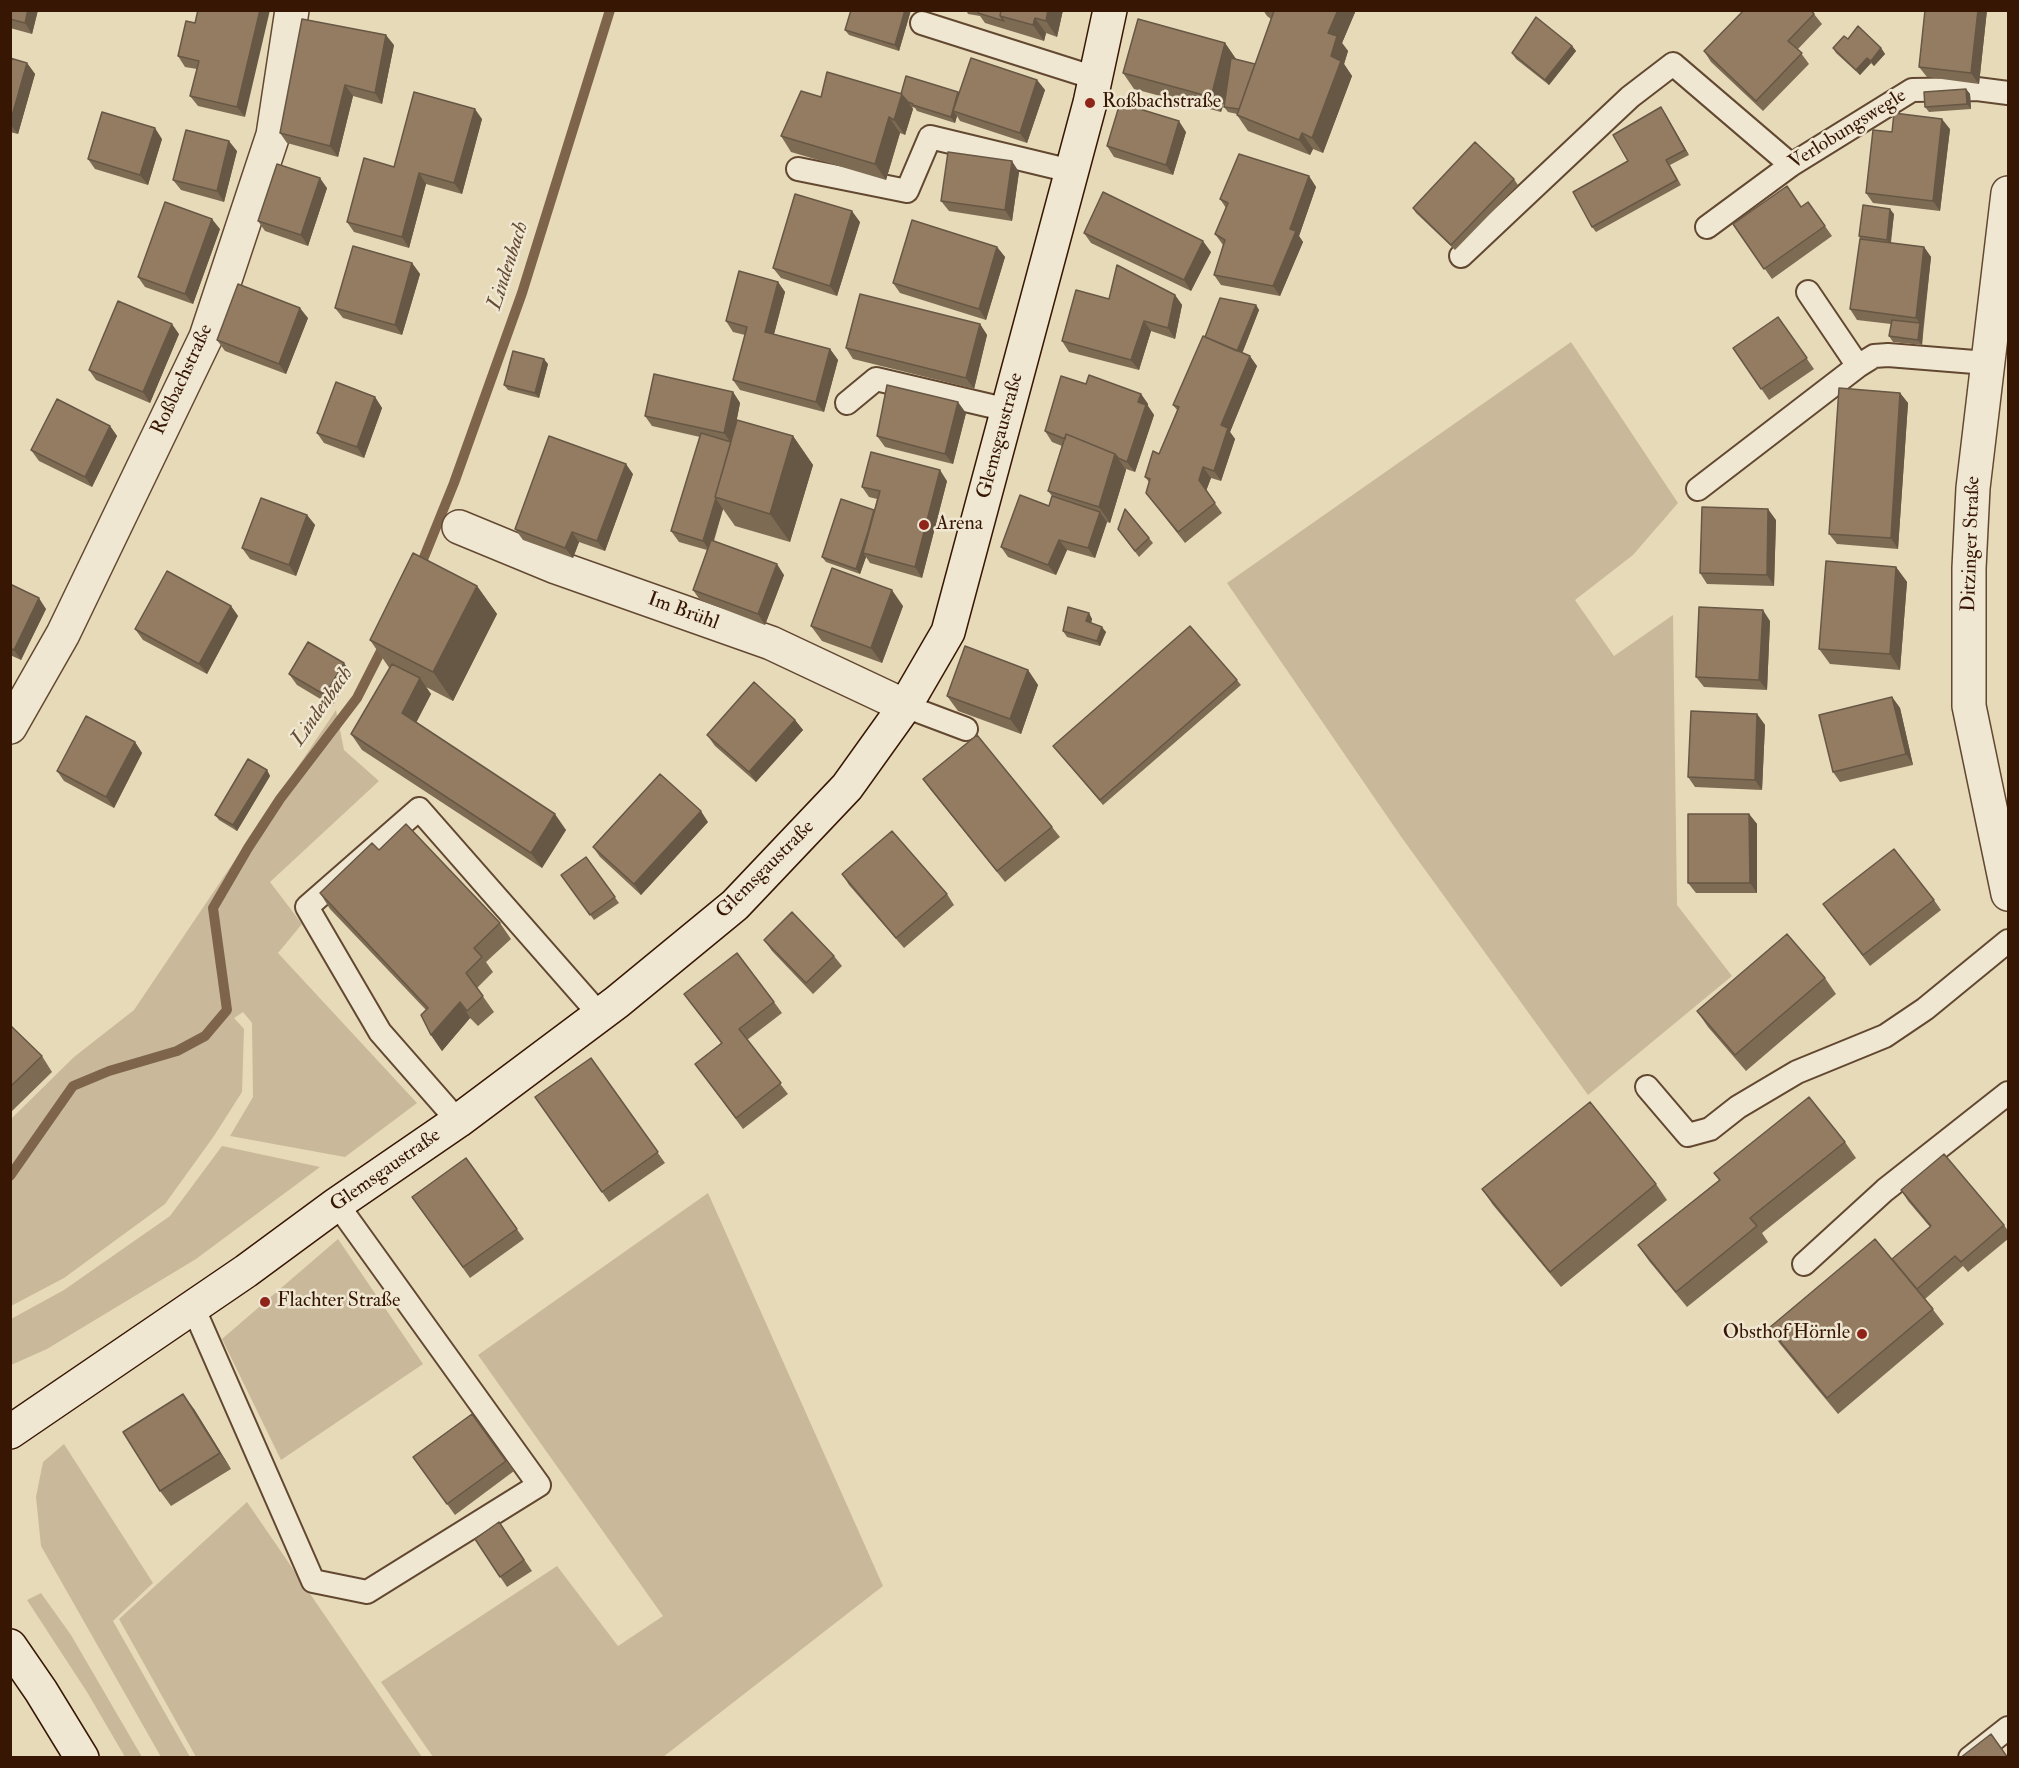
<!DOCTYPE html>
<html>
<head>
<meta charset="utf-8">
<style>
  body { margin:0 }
  #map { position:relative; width:2019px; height:1768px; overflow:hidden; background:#e7dab9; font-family:"IM FELL Double Pica",serif }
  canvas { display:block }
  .frame { position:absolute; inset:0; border:12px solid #371704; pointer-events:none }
</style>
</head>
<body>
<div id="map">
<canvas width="2019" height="1768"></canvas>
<div class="frame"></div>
</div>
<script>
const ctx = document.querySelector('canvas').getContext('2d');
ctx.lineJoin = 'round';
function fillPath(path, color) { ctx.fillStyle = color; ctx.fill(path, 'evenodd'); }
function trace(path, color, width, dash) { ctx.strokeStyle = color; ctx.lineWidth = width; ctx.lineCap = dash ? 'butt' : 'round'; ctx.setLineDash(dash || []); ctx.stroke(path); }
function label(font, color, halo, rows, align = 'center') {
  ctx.font = font + ' "IM FELL Double Pica",serif'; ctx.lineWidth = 5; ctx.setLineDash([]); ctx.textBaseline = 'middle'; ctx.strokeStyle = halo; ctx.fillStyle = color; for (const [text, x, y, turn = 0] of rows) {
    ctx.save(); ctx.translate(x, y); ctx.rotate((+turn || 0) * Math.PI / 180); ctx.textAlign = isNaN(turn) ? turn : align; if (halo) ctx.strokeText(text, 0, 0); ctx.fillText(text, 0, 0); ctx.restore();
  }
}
fillPath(new Path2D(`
  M1571,342L1678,503L1633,555L1575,600L1614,656L1673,615L1677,905L1732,976L1588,1095L1402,838L1227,583Z
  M336,710L344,750L379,781L270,882L302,924L278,953L417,1103L345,1157L230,1136L253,1097L252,1023L243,1012L234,1018L244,1029L242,1092L214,1136L165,1204L64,1278L11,1306V1119L74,1057L134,1010Z
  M222,1146L320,1167L196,1259L47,1349L11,1365V1319L64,1290L170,1216Z
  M708,1193L883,1586L663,1757H433L381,1682L557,1566L618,1646L663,1616L478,1355Z
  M338,1239L423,1364L281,1460L222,1339Z
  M64,1444L153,1583L113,1621L190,1757H161L41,1546L36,1497L43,1462Z
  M247,1502L422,1757H196L119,1619Z
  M41,1593L71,1635L142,1757H125L87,1692L27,1600Z`), '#c9b99a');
trace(new Path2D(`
  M418,572L454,483L522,293L610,10
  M10,1176L73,1086L109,1071L177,1051L205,1036L227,1010L213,908L248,848L280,799L357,698L385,643`), '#7d644b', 10);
const service = new Path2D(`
  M922,23L1095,78
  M798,169L907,191L930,137L1071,171
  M1707,227L1791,165L1912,90L1977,89L2008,93
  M1461,256L1630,97L1673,64L1791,165
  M1808,292L1858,366
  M847,403L876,379L1008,410
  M1698,489L1858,366L1874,356L1888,355L1987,363
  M905,706L966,729
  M1647,1087L1688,1135L1710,1129L1738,1107L1797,1072L1885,1036L1925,1009L2008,941
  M458,1121L380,1032L307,907L419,809L600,1015
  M1804,1264L1885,1190L2008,1093
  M193,1307L313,1581L367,1592L539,1485L337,1204
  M1970,1758L2008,1728`);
const minor = new Path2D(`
  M2008,193L1973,488L1969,568V706L2008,894
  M459,527L556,567L771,643L905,706
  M10,727L63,634L206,337L273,135L292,10`);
const secondary = new Path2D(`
  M10,1432L246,1271L337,1204L458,1121L617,1002L735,905L847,787L905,706L948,632L1090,103L1110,10
  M10,1646L41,1691L82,1758`);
trace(service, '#634831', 26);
trace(minor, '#634831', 36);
trace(secondary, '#371704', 36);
trace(service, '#efe7d2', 22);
trace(minor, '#efe7d2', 33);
trace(secondary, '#efe7d2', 33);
fillPath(new Path2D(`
  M10,10H38L32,34L10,28Z
  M851,10H911L899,51L849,35L845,30Z
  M966,10H1063L1057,37L1046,33L1044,41L985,23L980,16L968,14Z
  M1263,10H1356L1342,43L1348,51L1344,64L1352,76L1323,153L1313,149L1310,155L1248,131L1237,115V114L1228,112L1224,107L1226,97L1221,112L1134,89L1123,73L1225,43L1236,59L1255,64L1271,19L1267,16Z
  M1925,10H1987L1979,84L1927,77L1919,67Z
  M1814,14L1822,24L1798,49L1809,64L1763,111L1711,62L1704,51Z
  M186,21L245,117L198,106L190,96L197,69L185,67L178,56Z
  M1848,39L1881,48L1885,54L1874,66L1871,63L1860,75L1836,53L1833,48Z
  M394,45L382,104L353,96L338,157L287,143L280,133Z
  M1572,46L1576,51L1549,85L1516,59L1512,53Z
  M10,58L27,63L35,74L18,134L10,132Z
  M1037,80L1045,90L1027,143L960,121L957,116L955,123L917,111L915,108L912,107L913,109L905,135L900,133L886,180L791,152L781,136L821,97L901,94H959Z
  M1966,89L1970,94L1971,109L1929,112L1925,107Z
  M1665,113L1689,155L1670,165L1681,185L1596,232L1592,227L1628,161Z
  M482,119L462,194L426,184L409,248L354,232L347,222L394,167Z
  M1950,129L1940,211L1873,203L1866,193L1892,132Z
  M1186,132L1173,175L1114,157L1107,146Z
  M162,139L148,185L95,169L88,159Z
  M237,151L224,202L181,190L173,180Z
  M1019,172L1012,221L949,211L941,201Z
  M1309,176L1316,187L1299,236L1303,242L1280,296L1221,285L1214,275L1223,245L1215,234L1226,208L1220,199Z
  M1514,179L1518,185L1455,250L1416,213L1413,208Z
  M327,188L308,246L265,231L258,221Z
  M1808,202L1832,236L1772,279L1733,224L1801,207Z
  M1894,214L1891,243L1924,247L1931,257L1922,345L1893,342L1889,336L1891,324L1857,320L1850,309L1860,239L1859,236Z
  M860,222L837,296L781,278L773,268Z
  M220,229L193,304L145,287L138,277Z
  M1084,233L1211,252L1191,291L1091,243Z
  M997,247L1005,257L986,320L900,293L893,283Z
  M412,263L420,274L402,335L343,318L335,308Z
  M778,282L785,292L774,334L830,349L838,360L824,412L740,390L733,380L745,335L733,332L726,321Z
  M1175,295L1182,305L1175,339L1151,331L1139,370L1069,352L1062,341L1109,299Z
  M1256,305L1259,310L1242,353L1257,366L1230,432L1235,439L1221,481L1211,478L1206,491L1222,513L1185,543L1146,493L1149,482L1145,477L1159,454L1177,410L1173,405Z
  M1778,317L1814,369L1769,400L1733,348Z
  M308,318L286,374L225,351L217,340Z
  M980,324L987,335L974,389L853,359L846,348Z
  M179,334L150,403L96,380L89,370Z
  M548,364L539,398L508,390L504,385Z
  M1086,384L1141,394L1148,404V406L1154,415L1135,472L1126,469V470L1110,523L1107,522L1095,558L1067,550L1056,575L1008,557L1001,547L1049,506L1052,496L1048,491L1062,446L1052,442L1045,431Z
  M733,392L740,403L735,428L793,436L813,465L790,542L735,526L723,509L714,541L784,575L765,625L700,600L693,590L707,550L679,542L671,531L700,437L652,426L645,416Z
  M1900,393L1908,403L1898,549L1837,544L1829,534Z
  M375,397L382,408L364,458L324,443L317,433Z
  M966,413L953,464L885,447L877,436Z
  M110,426L117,436L92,487L39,461L31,450Z
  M633,474L605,551L579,542L573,558L523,540L515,529Z
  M947,481L922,578L870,563L866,557L860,574L826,562L822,557L874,510L877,499L869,497L862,487Z
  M307,515L315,525L296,576L250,559L242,548Z
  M1776,520L1774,586L1707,584L1700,573Z
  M1118,529L1149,538L1153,543L1139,557Z
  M1896,567L1907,582L1900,670L1830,664L1819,649Z
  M10,584L46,609L21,660L10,655Z
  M477,586L497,614L453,701L426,687L431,694L416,722L566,830L542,868L362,750L351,734L390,669L370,640Z
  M231,606L238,616L207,674L143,640L135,629Z
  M903,606L882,663L822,641L811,626Z
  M1089,613L1092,619L1091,623L1106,632L1100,646L1067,637L1063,631Z
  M1770,621L1767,690L1704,687L1696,677Z
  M1028,670L1038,685L1021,734L958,711L947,696Z
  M351,673L332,706L297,685L289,674Z
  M1237,680L1241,685L1103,805L1053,746Z
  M1892,697L1900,708L1913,765L1840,782L1833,772Z
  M1757,714L1765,725L1762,790L1695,787L1688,777Z
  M795,720L803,730L756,782L715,746L707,735Z
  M135,742L142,753L114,808L64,781L57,771Z
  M267,770L270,776L237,831L219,820L215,815Z
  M923,779L1052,827L1060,837L1005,882L930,789Z
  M1749,814L1757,824V893H1696L1688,883Z
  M708,822L641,895L600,857L593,847Z
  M586,857L619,903L594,920L561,875Z
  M842,874L947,894L954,905L904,948L849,885Z
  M320,893L500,923L511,939L486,962L493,972L477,988L494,1012L478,1026L470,1018L442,1051L431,1035L426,1010L330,909Z
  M1934,900L1941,910L1870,966L1823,904Z
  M764,940L834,956L842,966L813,994L772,951Z
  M1825,978L1836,994L1746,1071L1708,1027L1697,1011Z
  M684,994L774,1002L782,1013L747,1040L788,1094L743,1129L695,1064L721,1043Z
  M10,1025L42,1056L52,1072L10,1113Z
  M591,1058L665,1163L609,1202L535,1097Z
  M1845,1142L1856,1158L1762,1233L1768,1242L1687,1307L1649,1261L1638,1245L1719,1180L1714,1173Z
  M466,1158L524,1239L470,1278L412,1197Z
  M1656,1184L1667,1200L1561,1287L1493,1205L1482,1189Z
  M1901,1190L2004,1225L2008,1231V1239L1968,1272L1963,1266L1925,1299L1944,1324L1838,1414L1780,1344L1769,1328L1892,1259L1930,1227L1908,1201Z
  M194,1409L231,1469L171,1506L160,1491Z
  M472,1414L514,1471L455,1515L413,1457Z
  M499,1522L532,1571L507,1587L475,1539Z`), '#7e6b54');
fillPath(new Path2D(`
  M28,10H38L32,34L25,23Z
  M260,10H270L245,117L237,107Z
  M905,10H911L899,51L895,45Z
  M1048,10H1063L1057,37L1046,21Z
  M1338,10H1356L1342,43L1348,51L1344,64L1352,76L1323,153L1312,138L1331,56L1328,33Z
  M1978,10H1987L1979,84L1971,73Z
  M1035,18L1046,33L1044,41L1033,25Z
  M386,35L394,45L382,104L375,93Z
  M1225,43L1236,59L1221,112L1211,97Z
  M1572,46L1576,51L1549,85L1545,80Z
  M1881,48L1885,54L1874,66L1871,61Z
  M1867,58L1871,63L1860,75L1856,70Z
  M27,63L35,74L18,134L10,124Z
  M1037,80L1045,90L1027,143L1020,133Z
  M345,85L353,96L338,157L330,146Z
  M1966,89L1970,94L1971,109L1967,104Z
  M958,92L961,98L953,111L957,116L955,123L951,117Z
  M902,94L913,109L905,135L894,120Z
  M1661,107L1665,113L1689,155L1685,150Z
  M475,109L482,119L462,194L454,183Z
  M889,117L900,133L886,180L875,164Z
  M1942,119L1950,129L1940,211L1933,201Z
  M1179,121L1186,132L1173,175L1166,165Z
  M155,128L162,139L148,185L140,175Z
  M1302,133L1313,149L1310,155L1299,140Z
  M229,141L237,151L224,202L217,191Z
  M1012,161L1019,172L1012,221L1005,210Z
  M419,173L426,184L409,248L402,237Z
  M1309,176L1316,187L1299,236L1303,242L1280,296L1273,286L1290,229Z
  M320,178L327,188L308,246L301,235Z
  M1890,209L1894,214L1890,245L1887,240Z
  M852,211L860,222L837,296L830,286Z
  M212,219L220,229L193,304L185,294Z
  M1203,241L1211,252L1191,291L1184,280Z
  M997,247L1005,257L986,320L979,309Z
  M1924,247L1931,257L1923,328L1916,318Z
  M412,263L420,274L402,335L395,325Z
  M778,282L785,292L772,342L765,332Z
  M1175,295L1182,305L1175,339L1168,328Z
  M1256,305L1259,310L1240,359L1236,354Z
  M300,308L308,318L286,374L279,364Z
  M1144,321L1151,331L1139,370L1131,360Z
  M1920,323L1923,328L1922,345L1918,340Z
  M172,324L179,334L150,403L143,392Z
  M980,324L987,335L974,389L966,378Z
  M830,349L838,360L824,412L816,402Z
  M1250,356L1257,366L1230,432L1235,439L1221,481L1214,471L1221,425Z
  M544,359L548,364L539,398L535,393Z
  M733,392L740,403L732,444L724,433Z
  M1900,393L1908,403L1898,549L1891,538Z
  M1141,394L1148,404V406L1154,415L1135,472L1127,462L1138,402Z
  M375,397L382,408L364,458L357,447Z
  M958,402L966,413L953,464L945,454Z
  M110,426L117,436L92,487L85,477Z
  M793,436L813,465L790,542L770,514Z
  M1115,454L1126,470L1110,523L1099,507Z
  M626,464L633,474L605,551L597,541Z
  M1203,467L1211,478L1206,491L1199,480Z
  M940,470L947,481L922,578L915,567Z
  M716,499L723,509L710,551L703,541Z
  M1768,509L1776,520L1774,586L1767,575Z
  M876,511L863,553L866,557L860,574L856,569Z
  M1100,512L1107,522L1095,558L1088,548Z
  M307,515L315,525L296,576L289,565Z
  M572,532L579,542L573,558L565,548Z
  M1059,540L1067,550L1056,575L1048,565Z
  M777,564L784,575L765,625L758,614Z
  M1896,567L1907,582L1900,670L1890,654Z
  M477,586L497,614L453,701L433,672Z
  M892,590L903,606L882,663L871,648Z
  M39,598L46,609L21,660L14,650Z
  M231,606L238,616L207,674L199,664Z
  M1763,610L1770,621L1767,690L1759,680Z
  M1089,613L1092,619L1090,627L1086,621Z
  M1102,627L1106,632L1100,646L1097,641Z
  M344,663L351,673L332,706L325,695Z
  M1028,670L1038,685L1021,734L1010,719Z
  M420,678L431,694L413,729L402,713Z
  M1892,697L1900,708L1913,765L1906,754Z
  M1757,714L1765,725L1762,790L1755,780Z
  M795,720L803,730L756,782L749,772Z
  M135,742L142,753L114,808L106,797Z
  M267,770L270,776L237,831L233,825Z
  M701,811L708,822L641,895L634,884Z
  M555,814L566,830L542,868L531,853Z
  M1749,814L1757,824V893L1750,883Z
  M460,1002L470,1018L442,1051L431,1035Z
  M183,1394L194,1409L231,1469L220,1453Z`), '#675745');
const building = new Path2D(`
  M10,10H28L25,23L10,19Z
  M198,10H260L237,107L190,96L199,61L178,56L186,21L195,23Z
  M851,10H905L895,45L845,30Z
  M978,10H1001L1000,16L1004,21L978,13Z
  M1001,10H1048L1046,21L1035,18L1033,25L1000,16Z
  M1273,10H1338L1328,33L1337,36L1331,56L1341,61L1312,138L1302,133L1299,140L1237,115L1274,11Z
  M1744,10H1811L1814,14L1788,41L1802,53L1756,101L1704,51Z
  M1925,10H1978L1971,73L1919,67Z
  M1536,17L1572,46L1545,80L1512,53Z
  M302,19L386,35L375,93L345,85L330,146L280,133Z
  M1138,19L1225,43L1211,97L1123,73Z
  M1858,26L1881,48L1871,61L1867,58L1856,70L1833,48L1844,36L1848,39Z
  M10,58L27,63L10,123Z
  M971,58L1037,80L1020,133L953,111Z
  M1231,58L1255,64L1239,109L1224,107Z
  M827,72L902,94L894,120L889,117L875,164L781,136L801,91L821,97Z
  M906,76L958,92L951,117L913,105V104L908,102L901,94Z
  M1966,89L1967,104L1925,107L1924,92Z
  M414,92L475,109L454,183L419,173L402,237L347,222L364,158L394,167Z
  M1120,103L1179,121L1166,165L1107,146Z
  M1661,107L1685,150L1666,160L1677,180L1592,227L1573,192L1628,161L1613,135Z
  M102,112L155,128L140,175L88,159Z
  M1894,113L1942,119L1933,201L1866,193L1873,130L1892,132Z
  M186,130L229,141L217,191L173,180Z
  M1475,142L1514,179L1451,245L1413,208Z
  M948,152L1012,161L1005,210L941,201Z
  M1239,154L1309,176L1290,229L1296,231L1273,286L1214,275L1225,240L1215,234L1228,203L1220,199Z
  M277,164L320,178L301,235L258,221Z
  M1787,186L1801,207L1808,202L1825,226L1764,269L1733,224Z
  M1103,192L1203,241L1184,280L1084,233Z
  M795,194L852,211L830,286L773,268Z
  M165,202L212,219L185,294L138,277Z
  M1863,205L1890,209L1887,240L1859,236Z
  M912,220L997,247L979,309L893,283Z
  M1860,239L1924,247L1916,318L1850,309Z
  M353,246L412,263L395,325L335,308Z
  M1117,265L1175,295L1168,328L1144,321L1131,360L1062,341L1076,290L1109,299Z
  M739,271L778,282L765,332L830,349L816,402L733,380L747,327L726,321Z
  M238,284L300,308L279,364L217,340Z
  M860,294L980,324L966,378L846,348Z
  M1220,298L1256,305L1237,351L1205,337Z
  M118,301L172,324L143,392L89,370Z
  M1778,317L1807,358L1761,389L1733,348Z
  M1892,320L1920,323L1918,340L1889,336Z
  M1203,336L1250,356L1221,425L1228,428L1214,471L1203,467L1199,480L1215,503L1178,532L1146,493L1150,479L1145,477L1153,451L1159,454L1179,407L1173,405Z
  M513,351L544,359L535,393L504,385Z
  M654,374L733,392L724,433L645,416Z
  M1089,375L1141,394L1138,402L1146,405L1127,462L1118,458L1115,454L1066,434L1065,439L1045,431L1061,376L1086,384Z
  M336,382L375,397L357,447L317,433Z
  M887,385L958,402L945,454L877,436Z
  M1839,388L1900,393L1891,538L1829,534Z
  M57,399L110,426L85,477L31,450Z
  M737,420L793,436L770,514L715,497Z
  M701,433L731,442L715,497L716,498L703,541L671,531Z
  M1066,434L1115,454L1099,507L1048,491Z
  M549,436L626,464L597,541L572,532L565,548L515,529Z
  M871,452L940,470L915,567L863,553L880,491L862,487Z
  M1020,495L1049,506L1052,496L1100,512L1088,548L1059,540L1048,565L1001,547Z
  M261,498L307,515L289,565L242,548Z
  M841,499L874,510L868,532L856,569L822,557Z
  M1702,507L1768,509L1767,575L1700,573Z
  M1125,509L1149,538L1135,551L1118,529Z
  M711,540L777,564L758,614L693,590Z
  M413,553L477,586L433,672L370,640Z
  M1826,561L1896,567L1890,654L1819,649Z
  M832,568L892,590L871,648L811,626Z
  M167,571L231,606L199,664L135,629Z
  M10,584L39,598L14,650L10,648Z
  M1068,607L1089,613L1086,621L1102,627L1097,641L1063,631Z
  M1699,607L1763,610L1759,680L1696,677Z
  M1190,626L1237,680L1100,800L1053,746Z
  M308,642L344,663L325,695L289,674Z
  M965,646L1028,670L1010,719L947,696Z
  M392,664L420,678L402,713L555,814L531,853L351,734Z
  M754,682L795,720L749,772L707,735Z
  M1892,697L1906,754L1833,772L1819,715Z
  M1691,711L1757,714L1755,780L1688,777Z
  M86,716L135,742L106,797L57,771Z
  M977,735L1052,827L997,871L923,779Z
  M248,759L267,770L233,825L215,815Z
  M660,774L701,811L634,884L593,847Z
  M1688,814H1749L1750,883H1688Z
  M406,824L500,923L474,948L482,957L466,973L483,996L467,1011L460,1002L431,1035L421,1015L428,1008L320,893L372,843L379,850Z
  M892,831L947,894L896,938L842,874Z
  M1894,849L1934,900L1863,955L1823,904Z
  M586,857L615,897L590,915L561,875Z
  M792,912L834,956L806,983L764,940Z
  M1787,934L1825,978L1735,1055L1697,1011Z
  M737,953L774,1002L739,1029L781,1083L736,1118L695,1064L722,1043L684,994Z
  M10,1025L42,1056L10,1087Z
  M591,1058L658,1152L602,1192L535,1097Z
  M1809,1097L1845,1142L1750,1218L1757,1226L1676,1292L1638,1245L1720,1180L1714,1173Z
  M1590,1102L1656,1184L1550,1272L1482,1189Z
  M1944,1154L2004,1225L1961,1262L1955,1256L1917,1289L1892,1259L1931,1226L1901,1190Z
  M466,1158L517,1229L463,1267L412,1197Z
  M1875,1239L1933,1309L1827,1398L1769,1328Z
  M183,1394L220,1453L160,1491L123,1432Z
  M472,1414L506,1461L447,1504L413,1457Z
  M499,1522L524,1560L500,1577L475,1539Z
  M1991,1734L2008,1758H1960Z`);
fillPath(building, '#937c62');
trace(building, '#675745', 1.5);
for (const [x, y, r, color] of [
  [1090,103,6,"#8f2418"],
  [924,525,6,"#8f2418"],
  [265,1302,6,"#8f2418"],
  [1862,1334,6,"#8f2418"]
]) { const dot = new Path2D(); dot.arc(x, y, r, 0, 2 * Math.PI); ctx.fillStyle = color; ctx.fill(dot); trace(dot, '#efe7d2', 2); }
label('20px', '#371704', '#efe7d2', [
  ["Roßbachstraße",1102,103],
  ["Arena",936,525],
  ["Flachter Straße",277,1302],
  ["Obsthof Hörnle",1850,1334,"right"]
], 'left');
label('20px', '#371704', '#efe7d2', [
  ["Verlobungswegle",1848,130,-32],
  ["Roßbachstraße",183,380,-65],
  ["Glemsgaustraße",1001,436,-75],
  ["Ditzinger Straße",1972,544,-88],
  ["Im Brühl",683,612,20],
  ["Glemsgaustraße",766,870,-45],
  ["Glemsgaustraße",386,1171,-35]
]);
label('italic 21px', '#654b34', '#efe7d2', [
  ["Lindenbach",509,266,-72],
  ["Lindenbach",323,707,-55]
]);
</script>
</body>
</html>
